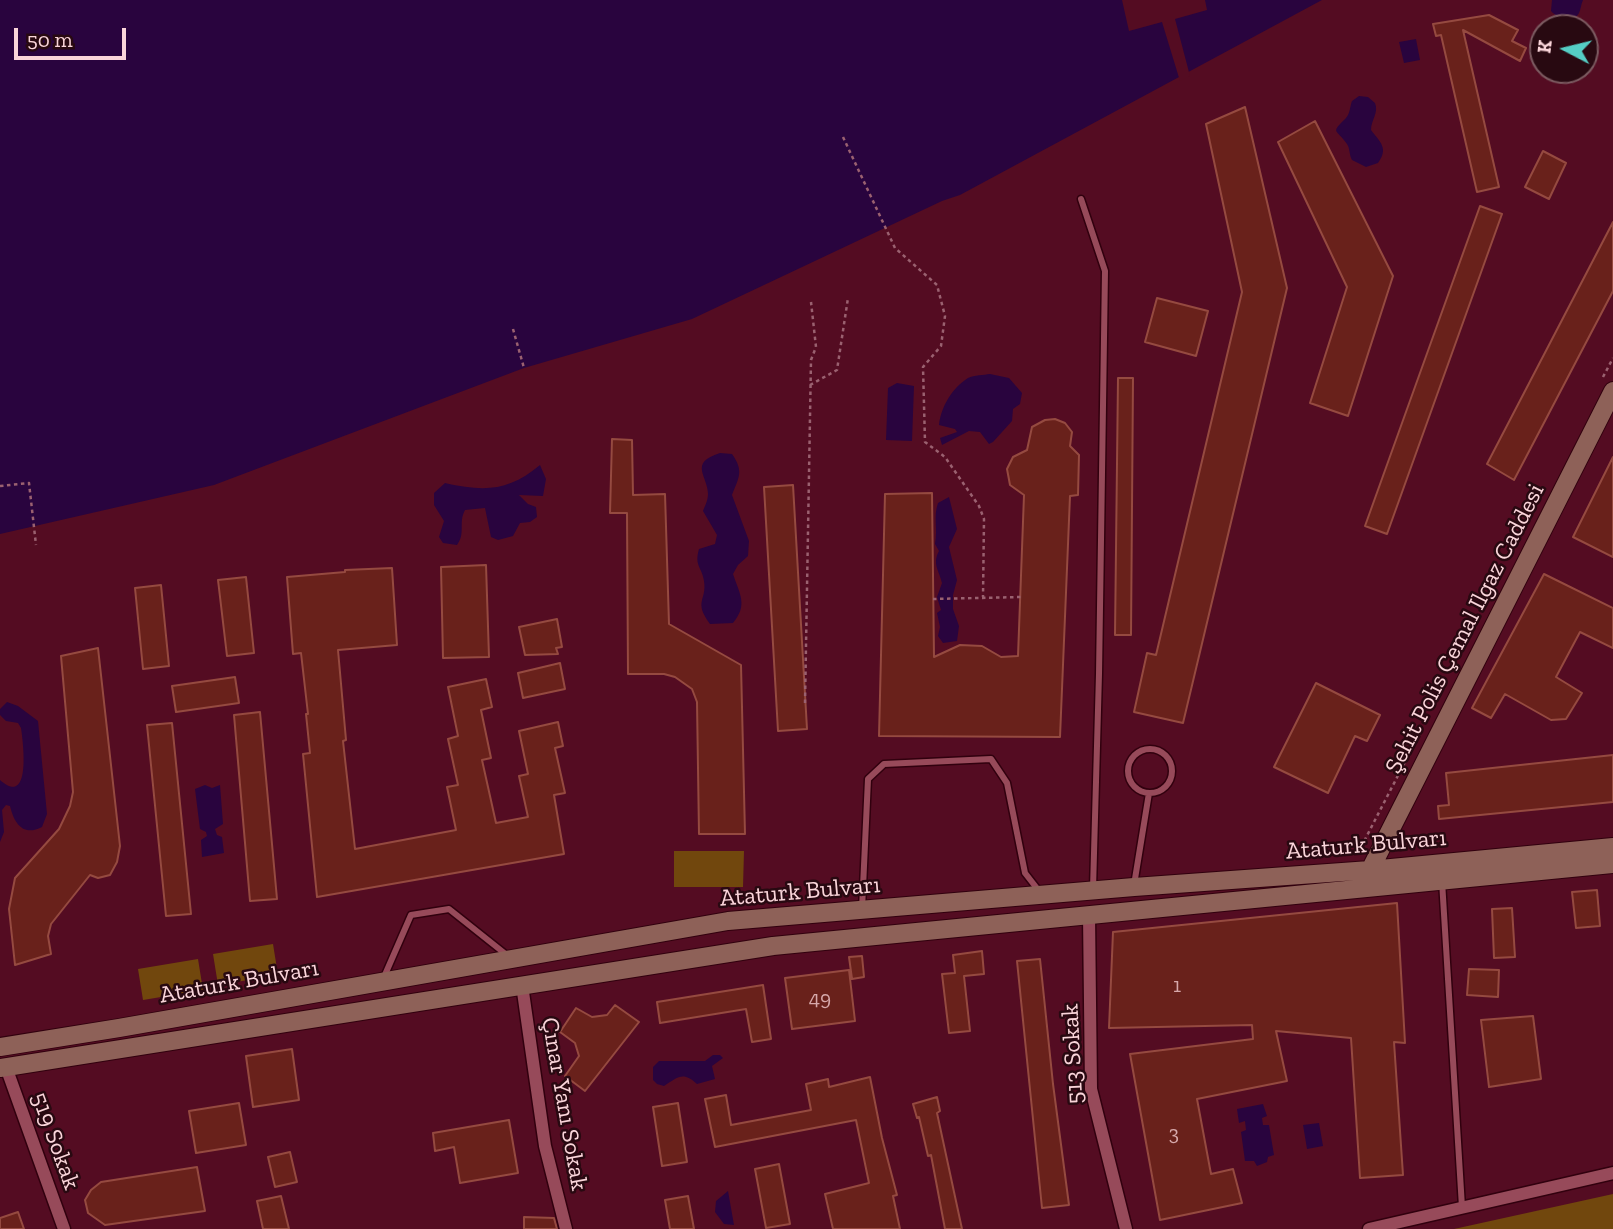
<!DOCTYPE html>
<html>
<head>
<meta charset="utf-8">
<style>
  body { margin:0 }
  #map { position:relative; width:1613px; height:1229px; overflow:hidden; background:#540c22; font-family:"Zilla Slab",serif }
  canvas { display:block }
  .north { position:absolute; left:1529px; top:14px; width:70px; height:70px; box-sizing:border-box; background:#280911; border:2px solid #7c5b61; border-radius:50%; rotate:277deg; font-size:19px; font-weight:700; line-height:28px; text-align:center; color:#fad5da }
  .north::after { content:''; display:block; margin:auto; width:24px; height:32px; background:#55cec5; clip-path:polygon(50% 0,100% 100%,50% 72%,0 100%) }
  .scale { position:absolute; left:14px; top:28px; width:112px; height:32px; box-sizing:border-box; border:4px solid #fad5da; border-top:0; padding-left:9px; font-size:21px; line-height:24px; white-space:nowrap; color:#fad5da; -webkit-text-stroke:5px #280911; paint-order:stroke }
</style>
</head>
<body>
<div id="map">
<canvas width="1613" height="1229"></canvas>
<div class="north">K</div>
<div class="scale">50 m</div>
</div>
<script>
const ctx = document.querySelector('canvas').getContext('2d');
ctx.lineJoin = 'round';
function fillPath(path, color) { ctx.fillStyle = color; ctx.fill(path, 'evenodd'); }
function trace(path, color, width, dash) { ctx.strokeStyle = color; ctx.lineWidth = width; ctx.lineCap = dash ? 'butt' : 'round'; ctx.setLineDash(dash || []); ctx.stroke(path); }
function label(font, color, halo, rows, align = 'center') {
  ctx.font = font + ' "Zilla Slab",serif'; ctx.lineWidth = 5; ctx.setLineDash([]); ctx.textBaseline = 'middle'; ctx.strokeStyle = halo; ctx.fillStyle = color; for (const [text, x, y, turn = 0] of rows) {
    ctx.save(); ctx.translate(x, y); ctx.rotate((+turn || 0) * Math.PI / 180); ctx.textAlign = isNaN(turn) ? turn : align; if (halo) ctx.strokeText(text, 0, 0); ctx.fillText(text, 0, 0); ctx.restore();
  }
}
fillPath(new Path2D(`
  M674,851H744L743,887H674Z
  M273,944L278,975L218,985L213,954Z
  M198,959L203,990L143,1000L138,969Z
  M1613,1194V1229H1454Z`), '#71470d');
fillPath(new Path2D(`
  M0,0H1322L960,195L942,201L692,319L524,368L214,485L0,534Z
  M1552,0H1583C1581,4 1581,9 1579,13C1572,25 1558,19 1551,11Z
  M1416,39L1420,60L1404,63L1399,42Z
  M1359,96L1368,97L1375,103C1379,113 1371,120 1371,130C1380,142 1389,148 1378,163L1366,167L1352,160C1349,155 1350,148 1347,144C1336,128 1330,134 1346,118C1350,114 1350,106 1352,101Z
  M990,374L1009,378L1022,393L1020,404L1013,409L1012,421L993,442L989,444L980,432L969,431L942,445L940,438L957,432L955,429L939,425C941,407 952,388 968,378C974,375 984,375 990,374Z
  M897,383L914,386L912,441L886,440L888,388Z
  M720,453L732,454C744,471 739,477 732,495L749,541L748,556L738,565L733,574C740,595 748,605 733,623L710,624C693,601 707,601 704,581C702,567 694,566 699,549L715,544L717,535L703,511C705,506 708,500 708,494C708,476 688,463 720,453Z
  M540,465L546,479L543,496L519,495L528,504L536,507L537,517L530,522L520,523L513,536L498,540L491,537L485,508L465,510C458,523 466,533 457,545L443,543L439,537L444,521L434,505V493L445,483C485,492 509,491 540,465Z
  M949,497L957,529L949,547L957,580L953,595V609L959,626L957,641L943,643L938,636L940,627L937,613L941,610L937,597L942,583C939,570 932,564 939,551L935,544C938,528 933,517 938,503Z
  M7,702L18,706L38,721L47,814L42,827C23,837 14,823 10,806L6,805L2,810L4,832L0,842V780C32,808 23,741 21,728L18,723L6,721L0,715V709Z
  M205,785L212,788L220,785L223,824L215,829L217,835L222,837L224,853L202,857L201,840L207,836L206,832L200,829L195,789Z
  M713,1055H720L723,1058L712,1066L715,1079L697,1084C683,1071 678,1077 664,1086L657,1084L653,1080V1067L659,1061H705Z
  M1263,1104L1267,1116L1262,1118L1263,1125H1269L1274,1155L1268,1157L1267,1162L1257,1166L1254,1161H1245L1241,1132L1246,1130L1245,1121L1239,1123L1237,1109Z
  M1319,1123L1323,1146L1307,1149L1303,1125Z
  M728,1191L734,1225L724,1224L715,1212L716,1201Z`), '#29043e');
fillPath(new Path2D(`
  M1122,0H1205L1207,10L1175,19L1190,76L1180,81L1162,22L1129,31Z`), '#540c22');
const building = new Path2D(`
  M1489,15L1518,30L1512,41L1526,48L1520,61L1463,30L1499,187L1477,192L1441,35L1436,36L1433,24Z
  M1245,107L1287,288L1183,723L1134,712L1147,653L1156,655L1242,292L1206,124Z
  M1315,121L1393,276L1348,416L1310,403L1347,287L1278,142Z
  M1543,151L1566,163L1549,199L1525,187Z
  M1480,206L1502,214L1387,534L1365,526Z
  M1613,222V291L1514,480L1487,464Z
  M1157,298L1208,311L1196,356L1145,342Z
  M1118,378H1133L1131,635H1115Z
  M1055,419L1065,423L1072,432L1070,446L1079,455L1078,495L1070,496L1060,737L879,736L885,494L932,493L934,657L960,645L982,646L1001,657L1018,656L1024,495L1010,485L1007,469L1013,457L1027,450L1032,427L1045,420Z
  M612,439L632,440L633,495L665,494L669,624L741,665L745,834H699L697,702L692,689L675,677L664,674H628L627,513H610Z
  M1613,457V557L1573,537Z
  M793,485L807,729L778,731L764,487Z
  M486,565L489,657L443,658L441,567Z
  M392,568L397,645L338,650L346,740L343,741L355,849L456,830L447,787L458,785L448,739L458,736L448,687L486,679L492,707L481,710L491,758L482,760L496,823L528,817L519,776L528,774L519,731L558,722L563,746L555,748L565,793L554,795L564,854L317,897L303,754L310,753L306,714H308L301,653L293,654L287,577L345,572V570Z
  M1544,574L1613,608V648L1580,632L1556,677L1582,693L1566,719L1551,720L1505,694L1491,718L1472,708Z
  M246,577L254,653L227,656L218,580Z
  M161,585L169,666L143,669L135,588Z
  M557,619L562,647L556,648L558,654L525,655L519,627Z
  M98,648L120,846L117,862L110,875L98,878L90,875L51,924L48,936L51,954L15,965L9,909L15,878L59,829L70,806L73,792L61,656Z
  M560,663L565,689L523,698L518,673Z
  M235,677L239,703L176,712L172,686Z
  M1316,683L1380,715L1367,741L1355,736L1328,793L1274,767Z
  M260,712L277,899L250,901L234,715Z
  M172,723L191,914L166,916L147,725Z
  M1613,755V802L1439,819L1438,806L1449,805L1446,773Z
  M1597,890L1600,926L1576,928L1572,892Z
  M1397,903L1405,1043L1394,1042L1403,1175L1360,1178L1351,1038L1276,1031L1287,1081L1197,1099L1211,1174L1233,1169L1242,1203L1160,1220L1130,1054L1253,1039L1252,1025L1109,1028L1113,932Z
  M1512,908L1515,957L1494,958L1492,909Z
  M982,951L984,974L964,976L970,1031L949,1033L942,974L955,973L953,955Z
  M862,956L864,977L852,979L849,957Z
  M1040,959L1053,1084L1069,1205L1042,1208L1017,961Z
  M1469,969L1499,970L1498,997L1467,995Z
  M849,970L855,1021L792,1029L785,978Z
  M763,985L771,1039L752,1042L746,1009L660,1023L657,1002Z
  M615,1005L639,1022L585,1091L565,1076L579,1056L575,1043L560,1032L576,1008L592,1017L607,1015Z
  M1533,1016L1541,1079L1489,1087L1481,1020Z
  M292,1049L299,1100L253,1107L246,1056Z
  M870,1077L882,1138L897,1195L893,1196L900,1229H833L825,1194L869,1183L856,1120L715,1147L705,1099L726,1095L731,1125L811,1110L806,1084L828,1079L829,1087Z
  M937,1097L940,1111L937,1113L962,1229H945L931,1155L928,1156L919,1117L917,1118L913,1104Z
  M239,1103L246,1145L196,1153L189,1111Z
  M678,1103L687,1162L662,1166L653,1107Z
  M509,1120L518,1173L460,1183L454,1147L435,1151L433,1133Z
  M290,1152L297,1182L275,1187L268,1157Z
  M779,1164L790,1224L766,1228L755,1169Z
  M197,1167L205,1211L105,1225L88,1213L85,1200L91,1190L101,1182Z
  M281,1196L289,1229H263L257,1201Z
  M688,1196L694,1229H670L665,1200Z
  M18,1212L24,1229H0V1218Z
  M524,1217L554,1218L557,1229H524Z`);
fillPath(building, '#69211b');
trace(building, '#954a40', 2);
const lane = new Path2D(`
  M1081,199L1105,271L1099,674L1093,889
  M1128 771a22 22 0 1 1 44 0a22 22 0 1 1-44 0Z
  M1442,881L1462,1207
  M1134,885L1149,793
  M862,909L868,779L884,764L991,759L1007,783L1025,873L1039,891
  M384,977L411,915L449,909L508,956`);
const street = new Path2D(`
  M1089,915L1091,1089L1126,1229
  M522,985L545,1146L566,1229
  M6,1067L64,1229
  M1369,1229L1613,1173`);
const secondary = new Path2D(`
  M1366,878L1613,391
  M0,1047L119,1028L728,921L1134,887L1370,870L1613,847
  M0,1068L773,946L1613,864`);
trace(lane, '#31000e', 9);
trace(street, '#31000e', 15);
trace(secondary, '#31000e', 20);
trace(new Path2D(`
  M843,137L895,248L937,285L945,316L941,346L923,367L925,442L945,457L979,506L984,519L983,597
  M513,329L524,368
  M1603,377L1613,358
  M810,385L837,370L848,298
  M0,486L29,483L36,545
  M933,599L1021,597
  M805,703L811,360L816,347L811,302
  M1358,853L1422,729`), '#9a6170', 2.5, [3.5, 3.5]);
trace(lane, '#974a5a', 6);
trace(street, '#974a5a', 12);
trace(secondary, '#8e6158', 18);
label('21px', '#d6a8aa', null, [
  ["1",1177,986],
  ["49",820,999],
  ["3",1174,1134]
]);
label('24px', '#fad5da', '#280911', [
  ["Şehit Polis Çemal Ilgaz Caddesi",1465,629,-63],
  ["Ataturk Bulvarı",1366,845,-5],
  ["Ataturk Bulvarı",800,892,-5],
  ["Ataturk Bulvarı",239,982,-10],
  ["513 Sokak",1073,1054,-93],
  ["Çınar Yanı Sokak",564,1104,80],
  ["519 Sokak",55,1141,70]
]);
</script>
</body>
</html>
